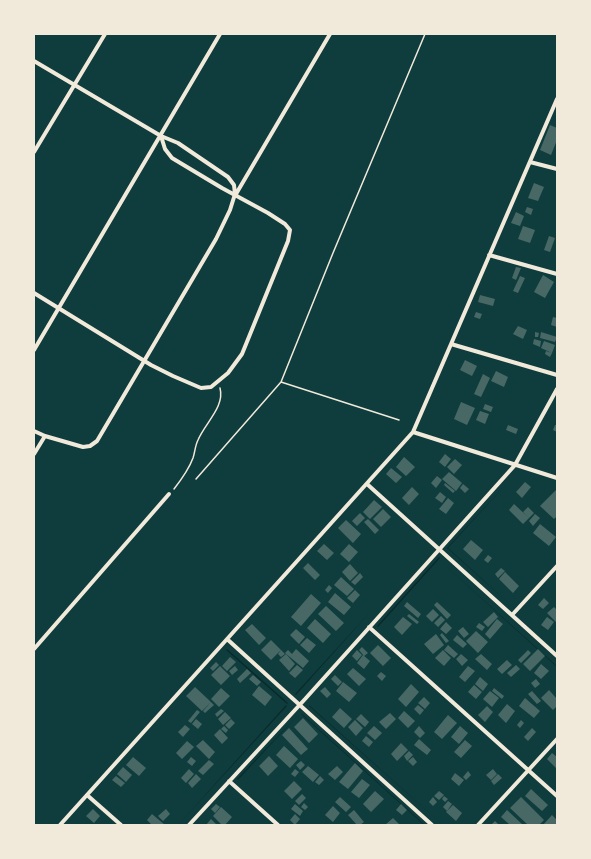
<!DOCTYPE html>
<html>
<head>
<meta charset="utf-8">
<style>
  body { margin:0 }
  #map { position:relative; width:591px; height:859px; overflow:hidden; background:#0f3d3e; font-family:Quicksand,sans-serif }
  canvas { display:block }
  .frame { position:absolute; inset:0; border:35px solid #f1e9da; pointer-events:none }
</style>
</head>
<body>
<div id="map">
<canvas width="591" height="859"></canvas>
<div class="frame"></div>
</div>
<script>
const ctx = document.querySelector('canvas').getContext('2d');
ctx.lineJoin = 'round';
function fillPath(path, color) { ctx.fillStyle = color; ctx.fill(path, 'evenodd'); }
function trace(path, color, width, dash) { ctx.strokeStyle = color; ctx.lineWidth = width; ctx.lineCap = dash ? 'butt' : 'round'; ctx.setLineDash(dash || []); ctx.stroke(path); }
fillPath(new Path2D(`
  M510,480L448,548L513,607L447,548Z
  M439,557L440,558L378,627L377,626Z
  M439,560L557,666V667Z
  M371,611L296,695L295,694Z
  M227,649L288,703L287,704L226,650Z
  M286,705L287,706L178,825Z
  M309,705L443,825L309,706Z
  M299,714L238,780L237,779Z
  M301,714H302L425,825H424Z`), '#0a2a2b');
fillPath(new Path2D(`
  M550,125L557,128V140L551,155L540,150Z
  M534,183L544,187L538,201L528,198Z
  M527,207L533,209L531,215L525,212Z
  M516,212L524,216L520,226L511,223Z
  M523,226L535,230L530,243L518,239Z
  M549,236L555,238L550,252L544,250Z
  M516,267L521,268L516,280L512,278Z
  M543,275L554,282L545,298L534,292Z
  M520,276L525,278L518,293L513,291Z
  M480,295L495,299L493,306L478,302Z
  M476,312L482,314L480,319L474,317Z
  M553,317L557,318V327L551,325Z
  M518,326L527,330L523,339L513,334Z
  M535,332L539,333L538,337H535Z
  M541,332L557,337L555,342L540,338Z
  M534,339L541,341L540,347L533,344Z
  M544,341L555,345L552,353L541,348Z
  M546,351L552,353L550,357L545,354Z
  M465,360L477,366L472,376L460,370Z
  M496,371L508,377L504,387L491,381Z
  M483,374L490,378L481,397L474,394Z
  M461,402L475,408L467,425L454,419Z
  M485,404L493,407L491,412L483,409Z
  M480,411L489,414L485,424L476,420Z
  M508,425L518,429L516,434L506,430Z
  M555,425H557V432L553,430Z
  M445,454L451,459L445,467L439,462Z
  M404,457L415,467L406,476L396,467Z
  M455,459L462,465L454,474L447,467Z
  M391,468L402,477L396,483L386,474Z
  M449,472L462,483L456,491L442,479Z
  M437,476L442,480L436,488L431,483Z
  M525,482L531,487L522,498L516,492Z
  M445,483L455,491L453,493L444,485Z
  M463,484L469,489L465,493L460,488Z
  M412,487L419,494L409,505L402,498Z
  M557,489V516L554,519L540,506Z
  M440,492L446,497L442,503L435,498Z
  M448,498L454,503L446,514L439,509Z
  M374,500L382,507L370,519L363,512Z
  M514,504L529,518L523,524L509,510Z
  M528,507L534,513L529,518L523,512Z
  M383,509L391,517L381,527L373,519Z
  M360,513L365,518L357,526L352,521Z
  M535,514L540,518L533,526L529,521Z
  M368,519L379,530L375,534L364,522Z
  M346,520L361,534L353,543L338,528Z
  M540,524L556,537L549,546L533,533Z
  M471,540L483,550L475,560L463,549Z
  M324,544L334,553L327,560L317,551Z
  M349,544L358,552L349,562L340,554Z
  M488,555L492,558L488,563L484,560Z
  M308,563L320,575L315,580L303,568Z
  M350,564L358,573L350,581L342,572Z
  M501,568L505,571L498,578L495,574Z
  M505,572L519,586L513,593L499,579Z
  M360,573L363,577L355,585L351,582Z
  M341,577L354,589L347,596L334,585Z
  M329,585L332,588L328,593L325,590Z
  M355,590L360,595L353,603L347,598Z
  M335,593L351,607L344,615L328,602Z
  M311,594L321,603L301,626L291,617Z
  M544,598L549,603L543,609L538,605Z
  M407,602L421,614L418,618L404,606Z
  M437,602L451,615L447,619L434,605Z
  M326,606L344,623L336,631L318,614Z
  M554,607L557,610V623L547,613Z
  M433,609L439,615L432,622L426,616Z
  M494,612L498,617L488,627L483,622Z
  M409,614L419,622L417,624L407,616Z
  M441,616L445,620L438,627L434,623Z
  M403,617L412,624L402,635L394,627Z
  M547,617L554,622L548,630L541,625Z
  M315,619L331,634L323,643L307,628Z
  M497,619L503,624L490,639L485,634Z
  M446,622L452,628L446,634L440,629Z
  M479,623L485,627L482,631L476,627Z
  M252,624L266,638L259,645L245,630Z
  M463,627L469,634L464,638L458,631Z
  M296,629L305,637L299,644L290,635Z
  M476,631L488,642L478,653L466,641Z
  M442,633L449,641L446,643L440,635Z
  M436,634L444,645L433,654L424,644Z
  M457,635L467,644L463,648L453,640Z
  M307,638L316,645L309,653L300,645Z
  M271,640L281,650L271,660L261,650Z
  M378,645L391,658L383,666L370,653Z
  M448,645L458,654L454,658L444,650Z
  M362,647L368,653L364,656L359,650Z
  M296,649L309,661L303,668L285,653L288,650L292,654Z
  M538,649L545,656L530,671L523,664Z
  M281,650L285,654L281,657L278,654Z
  M357,650L362,655L357,661L352,656Z
  M443,650L451,658L444,666L435,658Z
  M528,650L531,653L521,663L518,660Z
  M286,654L295,664L289,671L279,660Z
  M461,654L468,660L462,666L456,659Z
  M481,654L492,664L487,670L475,659Z
  M363,655L370,661L364,669L357,663Z
  M230,657L236,662L227,671L222,666Z
  M507,660L512,665L502,674L497,669Z
  M216,662L219,665L213,671L210,668Z
  M541,664L549,671L541,679L534,673Z
  M297,665L303,670L295,678L289,673Z
  M516,665L520,669L511,677L507,673Z
  M220,666L230,676L221,685L211,675Z
  M235,666L238,670L232,675L229,671Z
  M468,666L475,671L465,682L459,677Z
  M353,668L366,679L359,686L347,674Z
  M247,669L251,673L240,683L237,679Z
  M381,672L386,676L382,681L377,676Z
  M253,675L261,682L257,686L249,679Z
  M335,675L342,682L338,686L331,679Z
  M480,677L488,684L483,691L475,684Z
  M536,679L540,684L535,688L531,683Z
  M343,682L357,693L349,702L336,691Z
  M411,684L419,692L406,707L398,699Z
  M474,685L482,692L476,699L468,692Z
  M259,686L272,697L265,706L252,695Z
  M195,687L211,702L202,711L186,696Z
  M325,687L331,694L327,698L320,691Z
  M221,688L230,696L219,707L211,699Z
  M494,688L504,696L502,699L492,691Z
  M549,690L557,699V706L553,710L541,698Z
  M490,691L499,698L492,707L483,699Z
  M532,691L541,701L537,704L528,694Z
  M424,697L430,703L425,709L418,703Z
  M525,698L540,711L534,718L519,706Z
  M211,702L214,705L205,713L203,711Z
  M507,704L515,711L506,723L498,715Z
  M418,705L424,710L420,715L414,709Z
  M487,706L493,712L485,722L478,715Z
  M340,708L352,719L344,728L332,717Z
  M221,709L224,711L217,717L215,714Z
  M197,710L200,712L191,723L188,721Z
  M404,711L415,721L408,728L398,718Z
  M225,712L231,718L223,725L218,719Z
  M390,713L396,719L386,729L379,722Z
  M361,714L369,722L365,727L356,719Z
  M448,715L457,723L442,739L434,732Z
  M303,718L318,734L309,743L294,727Z
  M196,719L202,724L198,729L192,724Z
  M231,719L235,723L229,729L225,725Z
  M355,720L363,728L356,736L348,727Z
  M521,720L524,723L520,728L517,725Z
  M185,725L190,729L183,737L178,732Z
  M224,726L228,730L226,733L221,729Z
  M374,726L382,733L375,740L367,733Z
  M419,726L425,733L420,738L414,732Z
  M460,726L468,733L459,744L451,737Z
  M289,728L308,749L301,755L282,735Z
  M532,728L536,732L528,741L524,737Z
  M220,729L228,738L222,744L214,735Z
  M366,736L373,742L369,747L362,741Z
  M419,739L431,750L427,755L414,745Z
  M203,740L215,752L209,759L196,746Z
  M465,740L472,746L461,758L454,752Z
  M187,741L194,747L182,759L176,753Z
  M401,743L408,750L397,761L391,754Z
  M284,746L298,759L290,768L276,755Z
  M409,751L413,755L407,761L404,756Z
  M552,753L557,757V769L547,759Z
  M269,756L278,766L268,776L259,766Z
  M133,757L146,768L139,776L126,765Z
  M191,757L196,761L192,766L187,762Z
  M413,757L417,762L413,766L408,761Z
  M209,760L214,764L203,775L198,771Z
  M301,761L305,765L300,770L296,765Z
  M355,763L363,771L348,789L339,782Z
  M308,766L319,775L313,782L302,772Z
  M337,766L343,772L335,780L328,774Z
  M123,767L132,775L126,782L117,774Z
  M189,769L194,774L186,783L181,778Z
  M295,769L299,772L295,777L291,774Z
  M493,769L497,774L491,780L486,775Z
  M468,771L471,775L466,780L463,777Z
  M455,773L464,780L459,786L451,779Z
  M196,774L201,779L192,788L188,783Z
  M498,774L502,778L494,785L491,781Z
  M116,776L125,783L121,787L112,780Z
  M320,776L324,780L319,785L315,782Z
  M362,779L370,785L359,798L351,792Z
  M294,781L302,789L292,799L284,791Z
  M531,789L548,805L542,811L525,796Z
  M375,791L384,799L371,812L363,804Z
  M439,791L444,795L439,800L434,796Z
  M302,794L306,798L299,805L295,801Z
  M444,796L448,799L445,802L442,799Z
  M340,797L351,807L346,812L335,802Z
  M433,797L437,802L433,806L429,802Z
  M521,797L544,820L539,825H528L510,808Z
  M448,801L452,804L447,811L443,807Z
  M304,803L308,807L305,810L301,807Z
  M216,804L220,807L215,813L211,809Z
  M295,804L303,811L300,816L291,809Z
  M401,804L407,810L402,815L396,810Z
  M453,805L462,813L456,821L446,812Z
  M333,806L340,813L333,822L325,815Z
  M221,807L232,817L225,825H222L213,816Z
  M93,809L100,816L94,823L86,816Z
  M166,809L170,814L163,821L158,816Z
  M354,810L364,822L360,825H357L348,815Z
  M507,810L523,825H510L501,817Z
  M152,814L165,825H152L147,820Z
  M295,814L300,819L295,825L290,820Z
  M552,815L557,820V825H543Z
  M393,818L400,825H385Z
  M211,819L217,825H206Z
  M495,821L499,825H491Z`), '#486865');
trace(new Path2D(`
  M281,382L399,420
  M196,479L281,382L333,253L425,34
  M174,489C181,480 189,469 193,458C195,452 195,446 198,440C205,423 225,407 220,388`), '#f1e9da', 1.5);
trace(new Path2D(`
  M34,61L161,136L178,143L228,177L234,185L235,194L230,210L216,239L97,441L90,446L83,447L45,436L34,431
  M34,152L105,34
  M530,162L557,169
  M236,194L330,34
  M489,255L557,274
  M34,293L151,365L173,376L201,388L211,387L228,373L242,354L288,241L290,230L285,224L268,213L222,188L172,158L165,149L161,136
  M451,344L557,375
  M34,350L220,34
  M413,432L557,478
  M34,454L45,436
  M367,484L557,656
  M512,615L557,566
  M369,627L557,796
  M227,639L432,825
  M34,649L169,494
  M229,781L278,825
  M87,795L121,825
  M60,825L413,432L557,99
  M189,825L306,698L515,465L557,389
  M478,825L557,739`), '#f1e9da', 4);
</script>
</body>
</html>
